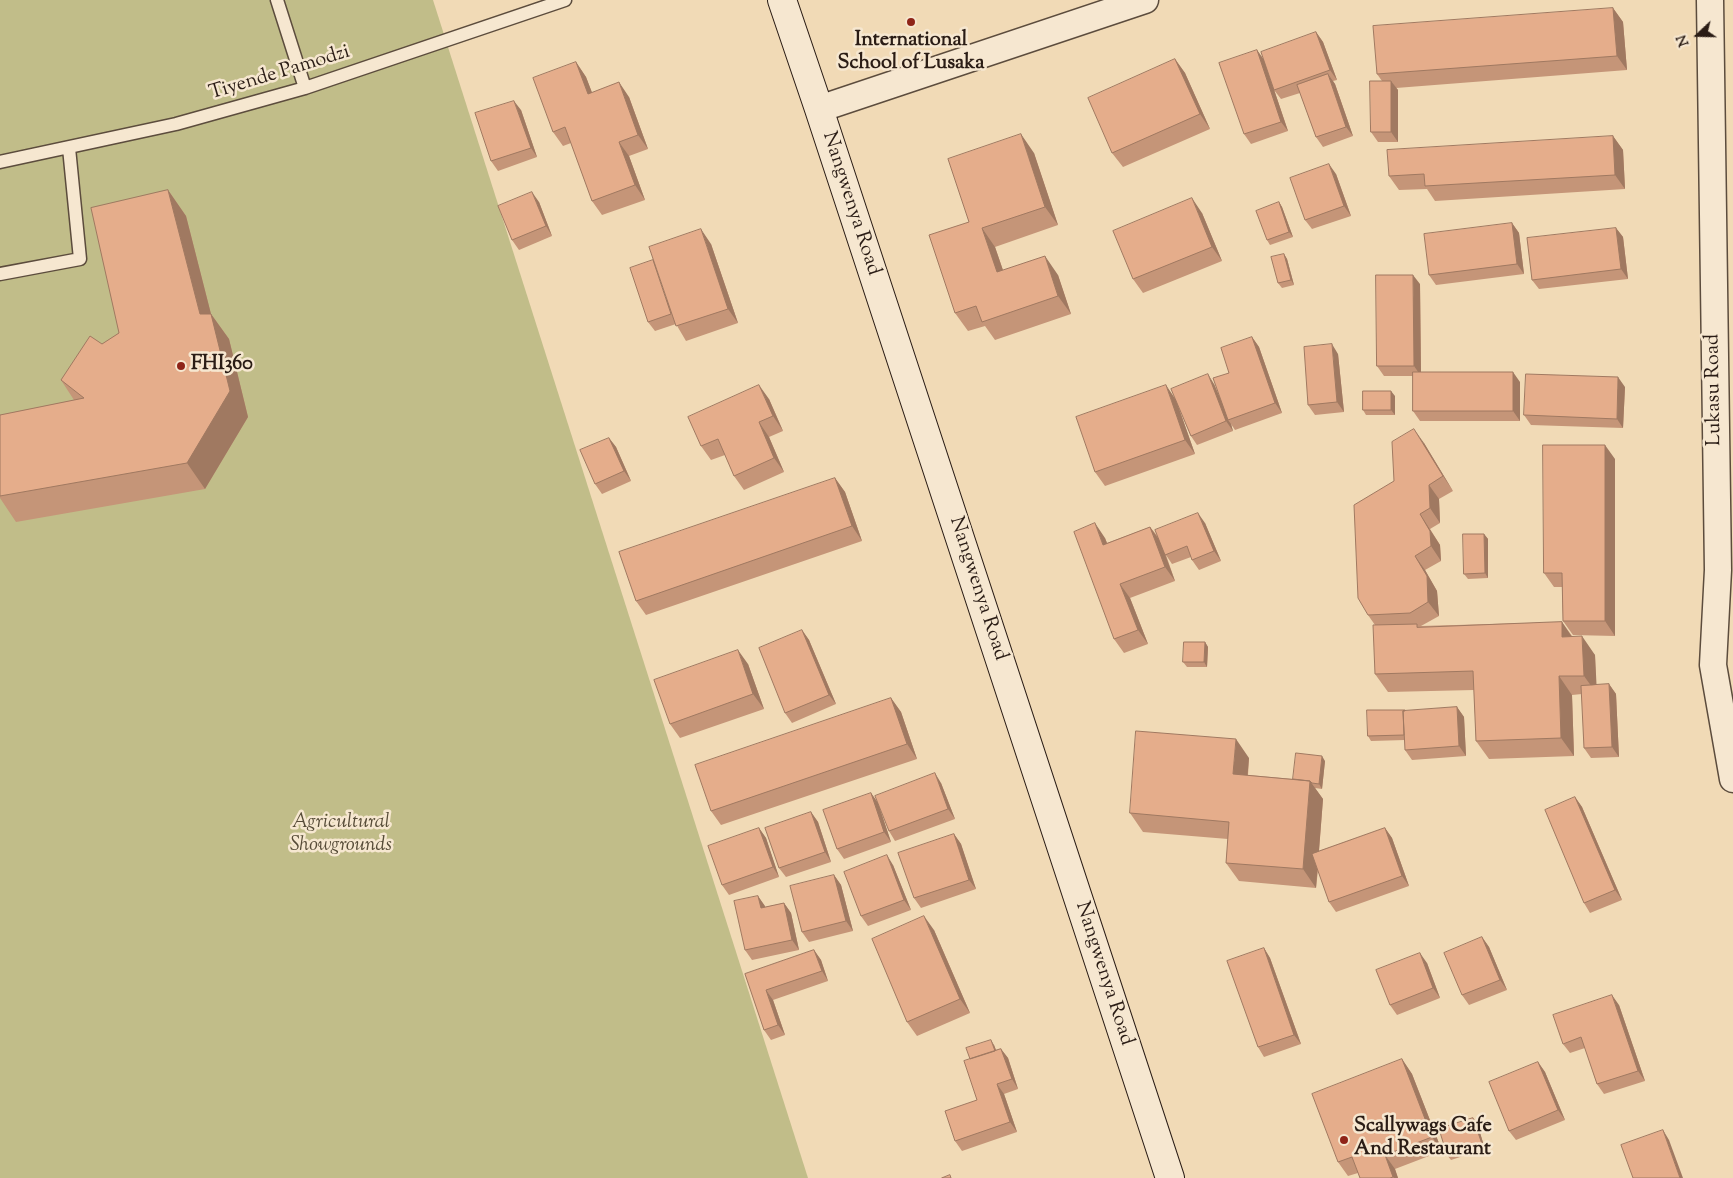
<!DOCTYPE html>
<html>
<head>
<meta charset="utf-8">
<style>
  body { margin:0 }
  #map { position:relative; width:1733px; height:1178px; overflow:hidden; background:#f1dab6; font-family:"Sorts Mill Goudy",serif }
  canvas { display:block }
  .north { position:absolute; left:1673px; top:10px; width:50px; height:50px; -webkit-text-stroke:4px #f6e7d0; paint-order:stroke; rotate:249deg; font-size:14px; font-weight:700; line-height:20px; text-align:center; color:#2a1c15 }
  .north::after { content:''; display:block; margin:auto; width:18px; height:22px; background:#2a1c15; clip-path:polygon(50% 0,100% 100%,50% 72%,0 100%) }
</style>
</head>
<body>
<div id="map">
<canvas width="1733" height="1178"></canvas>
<div class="north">N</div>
</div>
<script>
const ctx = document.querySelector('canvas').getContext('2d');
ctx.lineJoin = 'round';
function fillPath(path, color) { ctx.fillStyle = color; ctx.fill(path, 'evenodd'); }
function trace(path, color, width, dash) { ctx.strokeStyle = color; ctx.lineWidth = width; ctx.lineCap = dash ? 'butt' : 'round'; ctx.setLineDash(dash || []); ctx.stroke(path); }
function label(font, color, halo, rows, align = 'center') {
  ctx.font = font + ' "Sorts Mill Goudy",serif'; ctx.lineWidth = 5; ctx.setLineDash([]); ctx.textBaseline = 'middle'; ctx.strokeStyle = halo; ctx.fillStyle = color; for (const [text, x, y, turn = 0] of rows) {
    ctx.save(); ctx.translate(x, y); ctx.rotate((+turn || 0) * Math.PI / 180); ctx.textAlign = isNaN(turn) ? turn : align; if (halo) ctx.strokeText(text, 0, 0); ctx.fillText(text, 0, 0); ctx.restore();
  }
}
fillPath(new Path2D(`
  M0,0H433L808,1178H0Z`), '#c1bd89');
const service = new Path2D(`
  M277,0L305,88
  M0,162L176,124L305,88L565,0
  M0,274L80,259L69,148`);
const minor = new Path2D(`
  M1710,0L1718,570L1713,665L1733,779
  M819,109L1145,0`);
const secondary = new Path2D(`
  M782,0L819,109L1170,1178`);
trace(service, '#5c4c3d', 15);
trace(minor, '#5c4c3d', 29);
trace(secondary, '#2a1c15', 30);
trace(service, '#f6e7d0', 12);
trace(minor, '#f6e7d0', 26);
trace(secondary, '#f6e7d0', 28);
fillPath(new Path2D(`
  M1613,8L1623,22L1627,70L1396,88L1398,90V142H1378L1371,132L1382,81L1377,74Z
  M1316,32L1323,42L1337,80L1333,81L1335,84L1353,136L1323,147L1316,137L1300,93L1281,99L1274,90Z
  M1257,50L1264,60L1288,131L1251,144L1244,134Z
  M1175,59L1185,73L1210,129L1123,167L1112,153Z
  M576,62L586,77L592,93L629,97L648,149L629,156L645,200L602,215L592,201L571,143L563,146L553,132Z
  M521,110L537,157L498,171L491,161Z
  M1613,136L1623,150L1625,189L1435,201L1427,189L1399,190L1389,176Z
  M1034,153L1058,225L995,247L1003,270L1058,275L1071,314L995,340L985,326L968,331L955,313L969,222Z
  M1336,174L1351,216L1312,229L1305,220Z
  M168,190L186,216L211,314L229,339L248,417L205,489L16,522L0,498V415L74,400L61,380L102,344L119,333Z
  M539,202L552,236L519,250L512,240Z
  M1279,202L1282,207L1293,237L1270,245L1267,240Z
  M1202,213L1222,261L1143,293L1133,279Z
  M1512,223L1519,233L1524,274L1436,285L1429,275Z
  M1616,228L1623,237L1628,279L1539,289L1532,280Z
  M711,244L738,323L686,341L676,324L655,331L648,322Z
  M1284,254L1287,259L1294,285L1282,288L1278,283Z
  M1420,284L1421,372L1520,382V421H1420L1413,411V376H1384L1377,366Z
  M1252,337L1259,347L1282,413L1235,430L1231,424L1233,431L1197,445L1191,436L1177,403L1195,454L1105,486L1095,472L1176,399L1214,384L1221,400L1229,373Z
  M1338,354L1344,412L1315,415L1308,405Z
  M1625,387L1623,428L1531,425L1524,415Z
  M1395,396V415H1366L1363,410Z
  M769,399L783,431L769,437L784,472L744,490L734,476L725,455L711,460L701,446Z
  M609,438L616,447L631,481L602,494L595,484Z
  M1424,443L1453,491L1439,499L1440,523L1430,529L1440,545L1441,561L1425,570L1437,591L1439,616L1421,626L1562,622L1572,636L1595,655L1596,685L1609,684L1616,694L1619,757L1591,758L1584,748L1582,694L1572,695L1574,756L1489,759L1476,741L1474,690L1388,692L1375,674V625L1368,615L1394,481Z
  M1615,459V636L1573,635L1563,621L1562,587H1554L1544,573Z
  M835,478L845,492L862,541L646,615L636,601Z
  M1205,523L1221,561L1199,570L1192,560L1191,557L1172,564L1166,555L1175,581L1130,598L1148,644L1124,653L1114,639L1105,538L1107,543L1150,527L1159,538Z
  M1484,534L1488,539V578L1468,579L1464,574Z
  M802,630L809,640L836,704L792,723L785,713Z
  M1205,642L1208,647L1207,667H1187L1183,662Z
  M748,664L764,709L680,738L670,724Z
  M891,698L901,712L917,759L721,825L711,811Z
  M1457,707L1464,717L1466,756L1412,760L1405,750V740L1371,741L1368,736L1405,710V711Z
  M1249,758L1248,775L1293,779L1325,761L1322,789L1315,788L1323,799L1319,851L1385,828L1392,838L1409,886L1336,912L1329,902L1318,870L1316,888L1239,881L1226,863L1228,839L1143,832L1130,813Z
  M941,783L955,819L895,841L889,831Z
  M871,793L878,803L891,842L844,859L837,849Z
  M1575,797L1582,807L1622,900L1590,913L1584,903Z
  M811,812L818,822L831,862L786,877L779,868Z
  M759,828L766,838L779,877L729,895L722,885Z
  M954,834L961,844L976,889L921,908L914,898Z
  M893,865L911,910L868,926L861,916Z
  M834,875L841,885L853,931L809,942L802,932Z
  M758,896L765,907L784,903L791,913L799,950L752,960L745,950Z
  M934,930L970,1013L917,1036L907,1022Z
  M1482,937L1489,947L1507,990L1469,1005L1462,995Z
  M1264,948L1270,958L1301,1044L1264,1057L1258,1047Z
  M814,950L821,960L828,981L773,1000L785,1035L771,1040L764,1030L745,974Z
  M1427,963L1440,998L1397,1015L1390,1005Z
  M1619,1005L1645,1081L1604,1094L1597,1084L1585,1048L1570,1053L1563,1044Z
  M994,1045L996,1050L1001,1049L1008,1058L1018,1089L1004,1094L1017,1132L962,1151L955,1141L977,1100L970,1059Z
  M1402,1059L1412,1074L1442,1151L1395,1169L1398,1178H1360L1358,1173L1348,1176L1338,1162Z
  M1538,1062L1545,1072L1565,1120L1516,1140L1509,1131Z
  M1473,1118L1477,1123L1485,1149L1451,1160L1447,1155Z`), '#c59578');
fillPath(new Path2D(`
  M1613,8L1623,22L1627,70L1617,56Z
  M1316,32L1323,42L1337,80L1330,70Z
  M1257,50L1264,60L1288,131L1281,122Z
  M1175,59L1185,73L1210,129L1200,114Z
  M576,62L586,77L598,108L588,94Z
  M1328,74L1335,84L1353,136L1346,127Z
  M1391,81L1398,90V142L1391,132Z
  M619,82L629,97L648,149L638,135Z
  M514,101L521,110L537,157L531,148Z
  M1021,134L1034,153L1058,225L1045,207Z
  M1613,136L1623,150L1625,189L1615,175Z
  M619,142L629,156L645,200L635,185Z
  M1329,164L1336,174L1351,216L1344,206Z
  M168,190L186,216L211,314L229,339L248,417L205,489L187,463L200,314Z
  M532,192L539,202L552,236L546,226Z
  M1192,198L1202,213L1222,261L1212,247Z
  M1279,202L1282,207L1293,237L1289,232Z
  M1512,223L1519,233L1524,274L1517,264Z
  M982,228L995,247L1010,291L997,272Z
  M1616,228L1623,237L1628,279L1621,269Z
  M701,229L711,244L738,323L728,309Z
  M1284,254L1287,259L1294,285L1291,280Z
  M1045,256L1058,275L1071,314L1058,296Z
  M1413,275L1420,284L1421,376L1414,366Z
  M1252,337L1259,347L1282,413L1275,403Z
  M1332,344L1338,354L1344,412L1337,402Z
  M1513,372L1520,382V421L1513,411Z
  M1208,374L1214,384L1229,419L1228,420L1231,424L1233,431L1226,421Z
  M1618,377L1625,387L1623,428L1617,419Z
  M759,385L769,399L783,431L773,416Z
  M1166,385L1176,400L1195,454L1185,440Z
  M1391,391L1395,396V415L1391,410Z
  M759,422L769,437L784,472L774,458Z
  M1414,429L1424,443L1453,491L1443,476Z
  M609,438L616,447L631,481L624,471Z
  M1605,445L1615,459V636L1605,621Z
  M835,478L845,492L862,541L852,526Z
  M1429,485L1439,499L1440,523L1430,508Z
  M1198,513L1205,523L1221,561L1214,551Z
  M1420,514L1440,545L1441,561L1431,546Z
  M1095,523L1105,538L1113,559L1103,545Z
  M1150,527L1160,541L1175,581L1165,567Z
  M1484,534L1488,539V578L1485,573Z
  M1415,556L1425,570L1437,591L1439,616L1428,602Z
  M1120,584L1130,598L1148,644L1138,630Z
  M1562,622L1574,640L1562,637Z
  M802,630L809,640L836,704L829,695Z
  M1582,636L1595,655L1597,694L1584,676Z
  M1205,642L1208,647L1207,667L1204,662Z
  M738,650L748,664L764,709L753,694Z
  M1559,676L1572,695L1574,756L1561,738Z
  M1609,684L1616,694L1619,757L1612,747Z
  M891,698L901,712L917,759L907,744Z
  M1457,707L1464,717L1466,756L1459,746Z
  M1236,739L1249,758L1246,793L1233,774Z
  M1322,756L1325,761L1322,789L1319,784Z
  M935,773L941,783L955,819L948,809Z
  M1310,781L1323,799L1316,888L1303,869Z
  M871,793L878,803L891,842L884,832Z
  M1575,797L1582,807L1622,900L1615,890Z
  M811,812L818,822L831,862L825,852Z
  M759,828L766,838L779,877L773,867Z
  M1385,828L1392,838L1409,886L1402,876Z
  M954,834L961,844L976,889L969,880Z
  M887,855L893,865L911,910L904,900Z
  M834,875L841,885L853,931L846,921Z
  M758,896L765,906L767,918L761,908Z
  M784,903L791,913L799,950L792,940Z
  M924,916L934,930L970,1013L960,999Z
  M1482,937L1489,947L1507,990L1500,980Z
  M1264,948L1270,958L1301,1044L1294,1035Z
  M814,950L821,960L828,981L822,971Z
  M1420,953L1427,963L1440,998L1433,988Z
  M766,990L773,1000L785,1035L778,1025Z
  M1612,995L1619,1005L1645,1081L1638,1071Z
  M991,1040L994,1045L999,1058L996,1053Z
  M1001,1049L1008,1058L1018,1089L1012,1079Z
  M1402,1059L1412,1074L1442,1151L1432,1137Z
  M1538,1062L1545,1072L1565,1120L1558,1110Z
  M997,1084L1004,1094L1017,1132L1010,1122Z
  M1473,1118L1477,1123L1485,1149L1482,1144Z
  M1663,1130L1669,1140L1683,1178H1680Z
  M1385,1155L1395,1169L1398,1178H1394L1393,1177Z`), '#a07961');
const building = new Path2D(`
  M1613,8L1617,56L1377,74L1373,26Z
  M1316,32L1330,70L1274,90L1261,52Z
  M1257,50L1281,122L1244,134L1219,63Z
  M1175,59L1200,114L1112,153L1088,98Z
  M576,62L588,94L619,82L638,135L619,142L635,185L592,201L565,127L553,132L533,78Z
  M1328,74L1346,127L1316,137L1297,85Z
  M1370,81H1391V132H1371Z
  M514,101L531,148L491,161L475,113Z
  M1021,134L1045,207L982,228L997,272L1045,256L1058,296L982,322L976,306L955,313L929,235L969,222L948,159Z
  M1613,136L1615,175L1425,186L1424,174L1389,176L1387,150Z
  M1329,164L1344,206L1305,220L1290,178Z
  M168,190L200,314H211L230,391L187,463L0,496V415L84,398L61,380L90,336L102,344L119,333L91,208Z
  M532,192L546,226L512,240L498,206Z
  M1192,198L1212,247L1133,279L1113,231Z
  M1279,202L1289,232L1267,240L1256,211Z
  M1512,223L1517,264L1429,275L1424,234Z
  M1616,228L1621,269L1532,280L1527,238Z
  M701,229L728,309L676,326L649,247Z
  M1284,254L1291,280L1278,283L1271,257Z
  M653,260L671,314L648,322L630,268Z
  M1376,275H1413L1414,366H1377Z
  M1252,337L1275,403L1228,420L1213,378L1229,373L1221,348Z
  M1332,344L1337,402L1308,405L1304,347Z
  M1413,372H1513V411H1413Z
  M1208,374L1226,421L1191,436L1171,389Z
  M1526,374L1618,377L1617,419L1524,415Z
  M759,385L773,416L759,422L774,458L734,476L718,439L701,446L688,417Z
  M1166,385L1185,440L1095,472L1076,417Z
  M1363,391H1391V410H1363Z
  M1414,429L1443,476L1429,485L1430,508L1420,514L1430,531L1431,546L1415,556L1427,576L1428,602L1410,613L1368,615L1358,598L1354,505L1394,481L1392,442Z
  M609,438L624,471L595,484L580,450Z
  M1543,445H1605V621H1563L1562,573H1544Z
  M835,478L852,526L636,601L619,552Z
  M1198,513L1214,551L1192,560L1187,546L1165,555L1155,530Z
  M1095,523L1103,545L1150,527L1165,567L1120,584L1138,630L1114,639L1074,532Z
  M1463,534H1484L1485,573L1464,574Z
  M1562,622V637L1582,636L1584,676H1559L1561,738L1476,741L1473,671L1375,674L1373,625L1417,624V627Z
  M802,630L829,695L785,713L759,648Z
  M1184,642H1205L1204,662H1183Z
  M738,650L753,694L670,724L654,680Z
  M1609,684L1612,747L1584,748L1581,686Z
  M891,698L907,744L711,811L695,765Z
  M1457,707L1459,746L1405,750L1403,711Z
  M1367,710H1405V711H1403L1404,735L1368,736Z
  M1136,731L1236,739L1233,774L1310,781L1303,869L1226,863L1229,822L1130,813Z
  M1296,753L1322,756L1319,784L1312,783L1310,781L1293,779Z
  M935,773L948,809L889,831L875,796Z
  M871,793L884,832L837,849L823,810Z
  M1575,797L1615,890L1584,903L1545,810Z
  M811,812L825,852L779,868L765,828Z
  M759,828L773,867L722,885L708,846Z
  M1385,828L1402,876L1329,902L1312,854Z
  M954,834L969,880L914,898L898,853Z
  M887,855L904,900L861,916L844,872Z
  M834,875L846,921L802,932L790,886Z
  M758,896L761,908L784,903L792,940L745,950L734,901Z
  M924,916L960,999L907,1022L872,939Z
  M1482,937L1500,980L1462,995L1444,953Z
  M1264,948L1294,1035L1258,1047L1227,961Z
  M814,950L822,971L766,990L778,1025L764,1030L745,974Z
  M1420,953L1433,988L1390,1005L1376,970Z
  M1612,995L1638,1071L1597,1084L1581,1037L1563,1044L1553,1015Z
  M991,1040L995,1051L970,1059L966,1048Z
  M1001,1049L1012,1079L997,1084L1010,1122L955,1141L945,1111L977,1100L964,1061Z
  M1402,1059L1432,1137L1385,1155L1393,1177L1390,1178H1360L1352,1157L1338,1162L1312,1094Z
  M1538,1062L1558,1110L1509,1131L1489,1082Z
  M1473,1118L1482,1144L1447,1155L1439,1129Z
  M1663,1130L1680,1178H1633L1621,1145Z
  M950,1175L951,1178H942Z`);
fillPath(building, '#e5ad8b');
trace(building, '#a07961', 1);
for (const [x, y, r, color] of [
  [911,22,5,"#8f2418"],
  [181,366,5,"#8f2418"],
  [1344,1140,5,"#8f2418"]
]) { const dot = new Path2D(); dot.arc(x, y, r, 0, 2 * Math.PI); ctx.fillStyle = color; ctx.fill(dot); trace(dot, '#f6e7d0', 2); }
label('bold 20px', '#2a1c15', '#f6e7d0', [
  ["International",911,42,"center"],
  ["School of Lusaka",911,65,"center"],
  ["FHI360",191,366],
  ["Scallywags Cafe",1354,1128],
  ["And Restaurant",1354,1151]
], 'left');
label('20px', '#2a1c15', '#f6e7d0', [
  ["Tiyende Pamodzi",280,74,-17],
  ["Nangwenya Road",850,204,72],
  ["Lukasu Road",1715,390,-91],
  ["Nangwenya Road",977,589,72],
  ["Nangwenya Road",1103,974,72]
]);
label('italic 20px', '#574c38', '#f6e7d0', [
  ["Agricultural",341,824],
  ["Showgrounds",341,847]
]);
</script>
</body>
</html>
